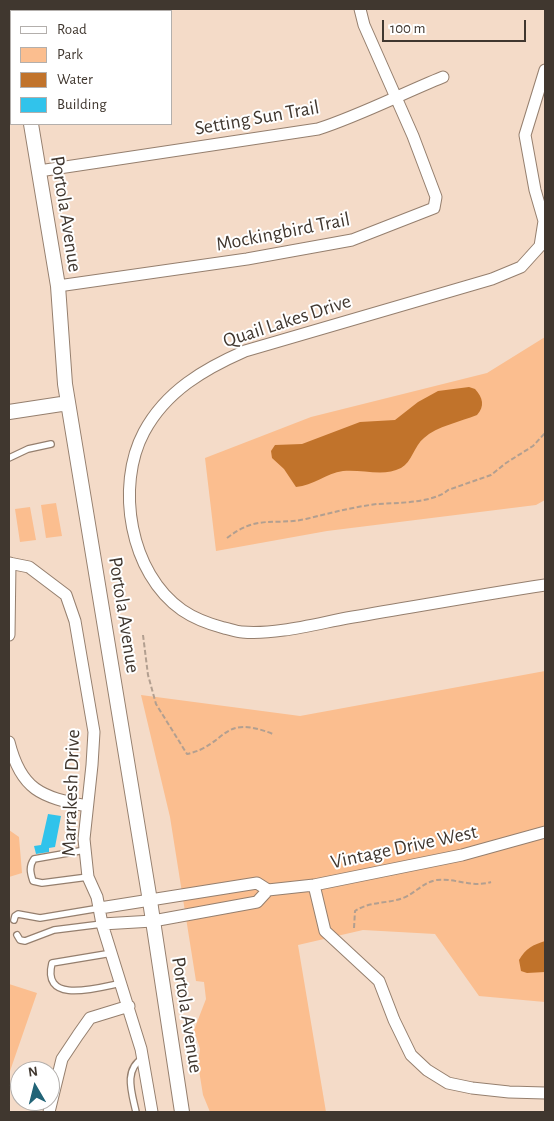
<!DOCTYPE html>
<html>
<head>
<meta charset="utf-8">
<style>
  body { margin:0 }
  #map { position:relative; width:554px; height:1121px; overflow:hidden; background:#f4dbc8; font-family:"Alegreya Sans",sans-serif }
  canvas { display:block }
  .frame { position:absolute; inset:0; border:10px solid #40372f; pointer-events:none }
  .legend { position:absolute; left:10px; top:10px; width:162px; height:115px; box-sizing:border-box; background:#fff; border:1px solid #b3afac; margin:0; padding:6px 9px; list-style:none; font-size:15px; color:#40372f }
  .legend li { display:flex; align-items:center; gap:10px; height:25px }
  .legend b { width:25px; border:1px solid #b3afac }
  .north { position:absolute; left:10px; top:1061px; width:50px; height:50px; box-sizing:border-box; background:#fff; border:1px solid #b3afac; border-radius:50%; rotate:352deg; font-size:14px; font-weight:700; line-height:20px; text-align:center; color:#40372f }
  .north::after { content:''; display:block; margin:auto; width:18px; height:22px; background:#226477; clip-path:polygon(50% 0,100% 100%,50% 72%,0 100%) }
  .scale { position:absolute; left:382px; top:20px; width:144px; height:22px; box-sizing:border-box; border:2px solid #40372f; border-top:0; padding-left:6px; font-size:15px; line-height:18px; white-space:nowrap; color:#40372f; -webkit-text-stroke:4px #fff; paint-order:stroke }
</style>
</head>
<body>
<div id="map">
<canvas width="554" height="1121"></canvas>
<div class="frame"></div>
<ul class="legend">
<li><b style="height:6px;background:#fff"></b>Road</li>
<li><b style="height:14px;background:#fbbe8f"></b>Park</li>
<li><b style="height:14px;background:#c1732b"></b>Water</li>
<li><b style="height:14px;background:#31c3eb"></b>Building</li>
</ul>
<div class="north">N</div>
<div class="scale">100 m</div>
</div>
<script>
const ctx = document.querySelector('canvas').getContext('2d');
ctx.lineJoin = 'round';
function fillPath(path, color) { ctx.fillStyle = color; ctx.fill(path, 'evenodd'); }
function trace(path, color, width, dash) { ctx.strokeStyle = color; ctx.lineWidth = width; ctx.lineCap = dash ? 'butt' : 'round'; ctx.setLineDash(dash || []); ctx.stroke(path); }
function label(font, color, halo, rows, align = 'center') {
  ctx.font = font + ' "Alegreya Sans",sans-serif'; ctx.lineWidth = 4; ctx.setLineDash([]); ctx.textBaseline = 'middle'; ctx.strokeStyle = halo; ctx.fillStyle = color; for (const [text, x, y, turn = 0] of rows) {
    ctx.save(); ctx.translate(x, y); ctx.rotate((+turn || 0) * Math.PI / 180); ctx.textAlign = isNaN(turn) ? turn : align; if (halo) ctx.strokeText(text, 0, 0); ctx.fillText(text, 0, 0); ctx.restore();
  }
}
fillPath(new Path2D(`
  M545,337V500L536,505L327,531L216,551L205,458L311,417L487,373Z
  M56,503L62,536L46,538L41,505Z
  M30,507L36,540L20,542L15,509Z
  M545,671V1002L479,996L435,934L363,930L298,945L326,1112H210L203,1095L198,1064L200,1049L194,1030L206,999L204,982L196,981L170,817L141,695L300,716Z
  M9,830L19,837L22,873L9,877Z
  M9,984L37,993L9,1074Z`), '#fbbe8f');
fillPath(new Path2D(`
  M469,387L475,389C483,398 485,406 477,415C460,422 437,426 424,438C414,446 412,462 401,468C384,477 362,469 343,471C326,473 313,486 296,487L284,469L272,458L271,451L275,445L302,444L360,422L395,420L418,402L438,391Z
  M545,941V972L527,973L521,971L519,960C526,948 533,945 545,941Z`), '#c1732b');
fillPath(new Path2D(`
  M48,814L61,816L55,847L49,848V852L36,854L34,846L41,845Z`), '#31c3eb');
const service = new Path2D(`
  M9,119H11
  M9,458L28,449L51,444
  M85,850L34,859C29,866 30,872 33,881L42,883L88,877
  M14,920L15,916L18,914L40,918L100,908
  M17,935L20,940L25,941L54,930L102,924
  M112,953L52,963C41,1006 100,987 122,983
  M136,1112C132,1093 123,1070 143,1058`);
const minor = new Path2D(`
  M93,9L94,11
  M9,63H11
  M545,70L525,135L535,190L544,221L540,246L521,267L492,279L245,351C204,369 166,391 144,432C115,486 130,574 182,610C195,619 209,624 224,628C230,629 236,632 242,632C275,635 315,624 347,618C413,607 479,595 545,585
  M39,171L318,129C361,115 401,94 443,77
  M58,286L247,259L352,240L434,208L436,197L413,136L364,25L360,9
  M9,563L29,567L66,595L75,621L94,732L92,765L84,839L88,877L97,897L102,924L141,1049L152,1112
  M9,635L10,563
  M9,742C21,790 41,797 87,806
  M314,885L325,931L379,981L394,1020L411,1055L427,1070L448,1083L472,1088L509,1092L545,1093
  M100,908L257,883L268,890L314,885L462,855L545,832
  M102,924L153,921L257,902L268,890
  M49,1112L62,1059L78,1035L90,1018L129,1006`);
const tertiary = new Path2D(`
  M14,9V11
  M31,124L58,286L65,384L150,901L182,1112
  M9,412L68,403`);
trace(service, '#957f6e', 8);
trace(minor, '#957f6e', 13);
trace(tertiary, '#957f6e', 16);
trace(new Path2D(`
  M227,538C258,514 273,526 306,519C330,513 353,507 377,504C396,503 434,503 448,490L491,475L506,463L533,446L545,433
  M143,635L148,675L156,704L187,754C228,745 220,713 273,734
  M354,928L355,911C370,901 387,904 403,898C416,893 423,882 437,880C456,878 472,888 491,882`), '#b29f90', 2, [5, 2.5]);
trace(service, '#fff', 5.5);
trace(minor, '#fff', 11);
trace(tertiary, '#fff', 14);
label('20px', '#40372f', '#fff', [
  ["Setting Sun Trail",257,118,-10],
  ["Portola Avenue",66,214,81],
  ["Mockingbird Trail",283,232,-11],
  ["Quail Lakes Drive",287,321,-18],
  ["Portola Avenue",124,615,81],
  ["Marrakesh Drive",71,793,-88],
  ["Vintage Drive West",404,847,-12],
  ["Portola Avenue",187,1015,81]
]);
</script>
</body>
</html>
